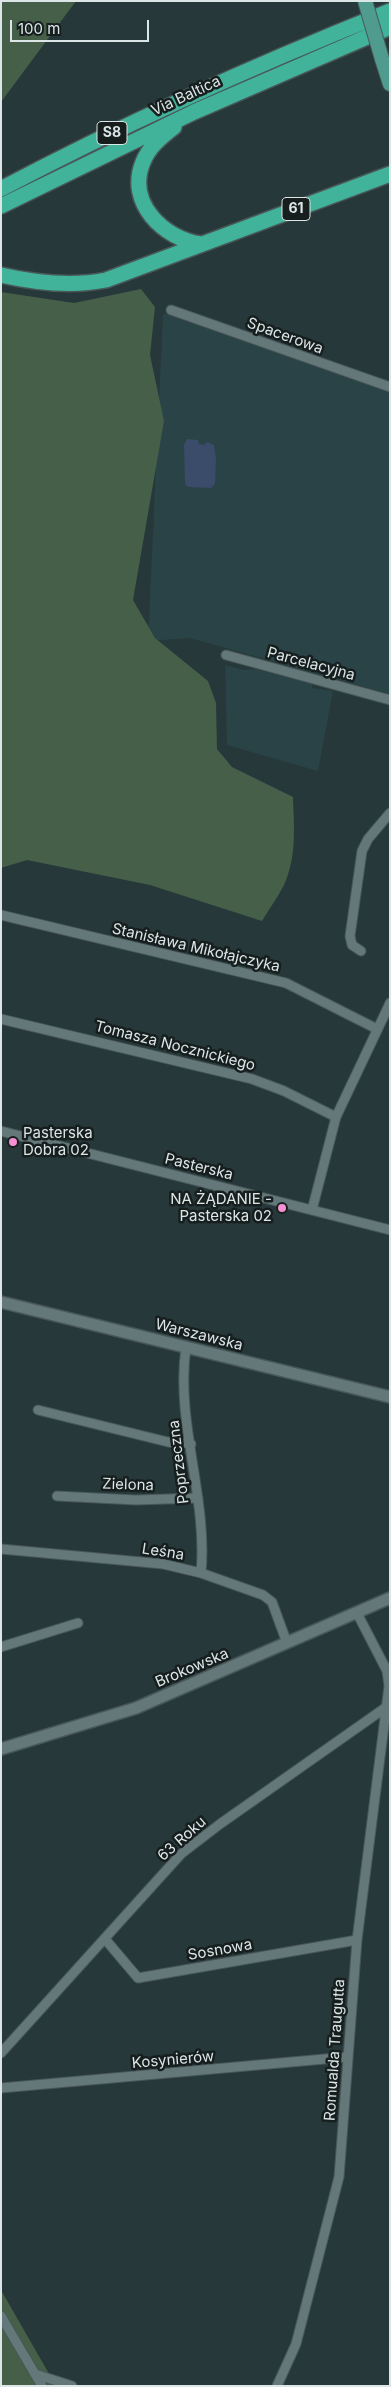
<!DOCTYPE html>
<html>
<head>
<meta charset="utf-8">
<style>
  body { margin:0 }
  #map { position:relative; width:391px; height:2387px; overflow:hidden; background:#27383a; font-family:Inter,sans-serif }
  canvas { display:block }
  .frame { position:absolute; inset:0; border:2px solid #dce6e7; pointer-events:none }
  .scale { position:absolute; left:10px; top:20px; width:139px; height:22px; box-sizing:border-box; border:2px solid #dce6e7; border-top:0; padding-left:6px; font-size:15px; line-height:18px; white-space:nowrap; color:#dce6e7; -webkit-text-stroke:4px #161e1e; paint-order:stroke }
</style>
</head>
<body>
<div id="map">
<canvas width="391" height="2387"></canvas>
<div class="frame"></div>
<div class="scale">100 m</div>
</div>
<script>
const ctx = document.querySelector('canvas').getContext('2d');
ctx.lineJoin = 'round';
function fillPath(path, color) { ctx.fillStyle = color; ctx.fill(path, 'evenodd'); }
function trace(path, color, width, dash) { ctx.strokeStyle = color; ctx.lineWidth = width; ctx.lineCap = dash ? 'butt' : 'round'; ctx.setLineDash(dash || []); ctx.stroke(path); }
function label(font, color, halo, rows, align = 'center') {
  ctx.font = font + ' Inter,sans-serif'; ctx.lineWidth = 5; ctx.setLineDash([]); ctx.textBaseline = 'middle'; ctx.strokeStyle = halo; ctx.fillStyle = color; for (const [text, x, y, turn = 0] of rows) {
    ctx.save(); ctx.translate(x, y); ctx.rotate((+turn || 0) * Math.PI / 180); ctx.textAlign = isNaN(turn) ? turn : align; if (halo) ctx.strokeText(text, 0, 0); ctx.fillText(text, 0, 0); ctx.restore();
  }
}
fillPath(new Path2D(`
  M163,313L390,393V694L190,638L148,641Z
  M225,665L244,670L255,669L312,684V688L333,691L318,771L227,745Z`), '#294346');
fillPath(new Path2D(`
  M1,1H76L1,102Z
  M141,289L155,307L150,355L164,421L133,600L155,638L208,681L216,703L217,749L232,767L293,797C294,826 297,857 284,885C278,897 269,909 262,921L150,885L27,860L1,868V292L74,303Z
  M1,2290L56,2386H1Z`), '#455f49');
fillPath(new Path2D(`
  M187,439L198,440L199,444L204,445L207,442L214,445L216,459L215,484L211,488L189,487L185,485L184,445Z`), '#3a4c69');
const minor = new Path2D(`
  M171,310L390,387
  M226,655L390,700
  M1,915L286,983L377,1029
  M361,951L352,945L350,936L362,851L368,839L390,813
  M1,1019L252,1079L284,1091L336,1117
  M1,1131L390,1230
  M312,1210L336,1117L390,1003
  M186,1347C175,1422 208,1498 201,1573
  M38,1410L168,1442L191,1444
  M57,1496L136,1500L198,1498
  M1,1549L163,1564L201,1573L263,1595L272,1602L287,1643
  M1,1647L78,1623
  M105,1939L138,1978L357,1940
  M1,2053L181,1854L220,1824L385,1708
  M1,2088L347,2057
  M1,2316L42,2386
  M35,2374L72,2386
  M277,2386L296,2344L339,2177L357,1940L389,1686L387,1671L357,1613`);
const tertiary = new Path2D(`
  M1,1302L390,1397
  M1,1749L136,1708L390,1598`);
const primary = new Path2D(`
  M382,59L390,84`);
const motorway = new Path2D(`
  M174,127C161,137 149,147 143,162C126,203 164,239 201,244
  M1,189C127,122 258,64 390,11
  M1,206L194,112L390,27
  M1,275C36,283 71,287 106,280L390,174`);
trace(minor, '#485758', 11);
trace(tertiary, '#485758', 14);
trace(primary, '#485758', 16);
trace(motorway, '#485758', 18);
trace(minor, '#647779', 9);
trace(tertiary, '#647779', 11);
trace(primary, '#4f9b8d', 14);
trace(motorway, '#41b39b', 15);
const primaryBridge = new Path2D(`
  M365,1L382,59`);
trace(primaryBridge, '#485758', 16, []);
trace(primaryBridge, '#4f9b8d', 14);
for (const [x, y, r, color] of [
  [13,1142,5,"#f591d2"],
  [282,1208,5,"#f591d2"]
]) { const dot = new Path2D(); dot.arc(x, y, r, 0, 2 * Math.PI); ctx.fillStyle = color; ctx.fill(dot); trace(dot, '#161e1e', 2); }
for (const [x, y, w] of [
  [112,133,30],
  [296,209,28]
]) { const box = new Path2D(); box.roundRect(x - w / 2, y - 11.5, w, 23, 4); ctx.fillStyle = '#161e1e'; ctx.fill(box); trace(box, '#dce6e7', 1); }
label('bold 14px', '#dce6e7', null, [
  ["S8",112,133],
  ["61",296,209]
]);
label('15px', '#dce6e7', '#161e1e', [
  ["Via Baltica",186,96,-25],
  ["Spacerowa",285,336,20],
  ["Parcelacyjna",311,664,15],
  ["Stanisława Mikołajczyka",196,948,13],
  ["Tomasza Nocznickiego",175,1046,14],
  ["Pasterska",199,1167,14],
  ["Warszawska",199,1335,14],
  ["Poprzeczna",179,1462,-97],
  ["Zielona",128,1485,2],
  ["Leśna",163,1552,9],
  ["Brokowska",192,1668,-23],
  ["63 Roku",182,1839,-41],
  ["Sosnowa",220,1950,-10],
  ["Romualda Traugutta",335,2050,-86],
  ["Kosynierów",173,2060,-5]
]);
label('15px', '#dce6e7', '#161e1e', [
  ["Pasterska",23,1133],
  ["Dobra 02",23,1150],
  ["NA ŻĄDANIE -",272,1199,"right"],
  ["Pasterska 02",272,1216,"right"]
], 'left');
</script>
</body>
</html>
